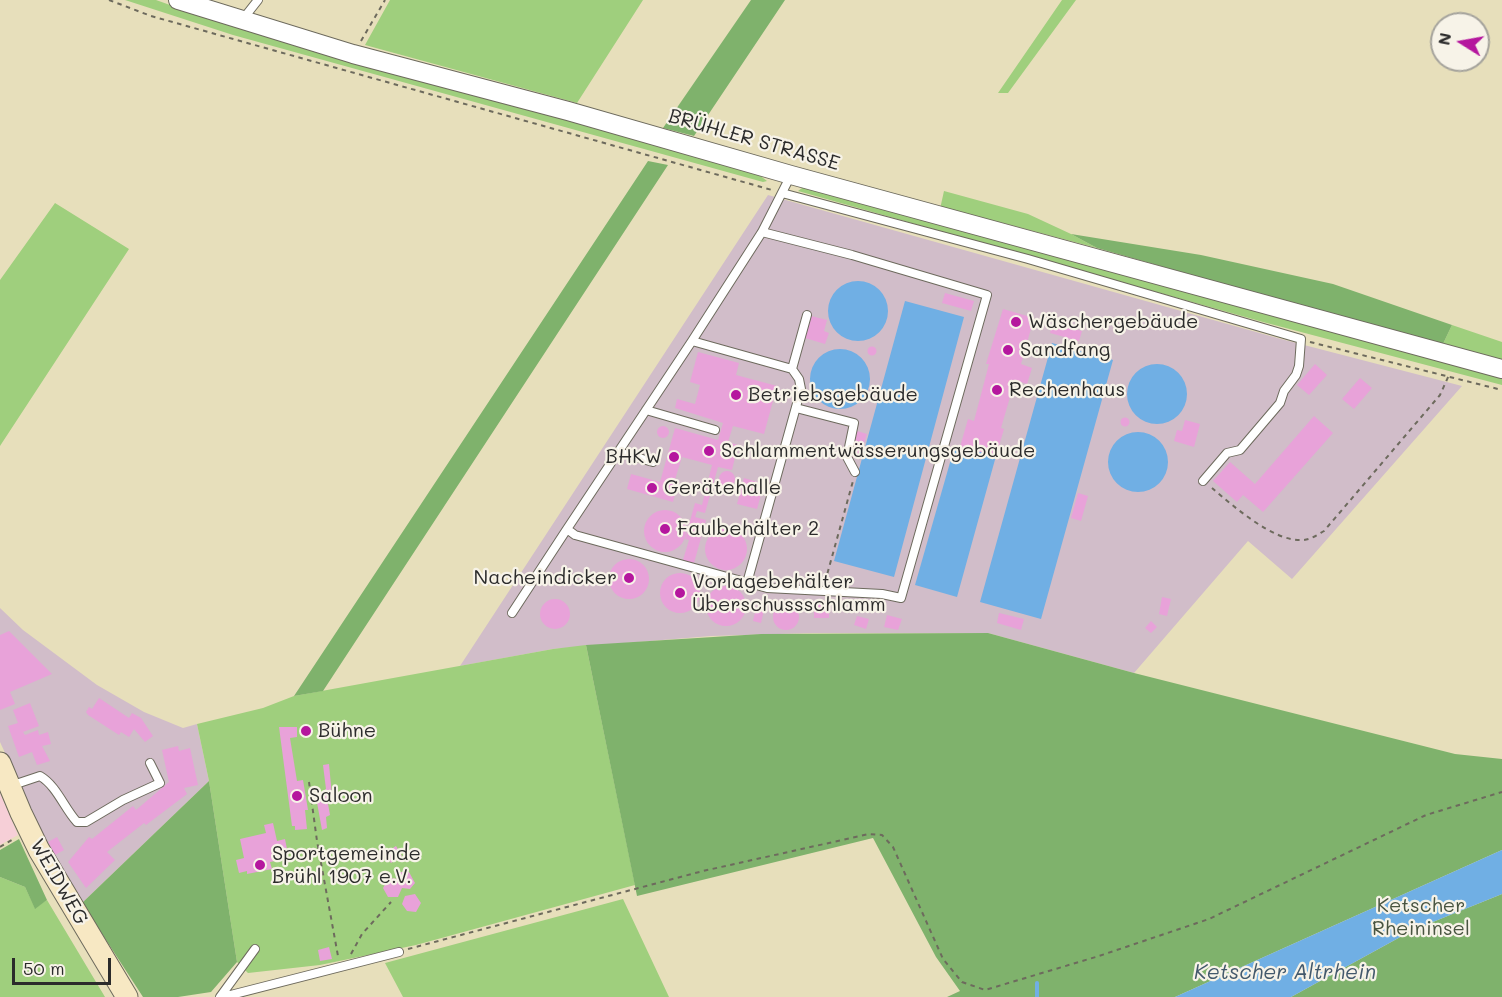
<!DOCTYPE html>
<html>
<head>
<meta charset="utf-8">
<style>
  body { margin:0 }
  #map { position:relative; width:1502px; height:997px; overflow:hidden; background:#e7dfbb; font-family:Mali,sans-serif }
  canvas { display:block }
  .north { position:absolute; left:1430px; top:12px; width:60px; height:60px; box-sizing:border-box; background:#f7f3e8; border:2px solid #a5a39c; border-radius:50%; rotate:281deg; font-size:16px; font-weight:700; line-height:24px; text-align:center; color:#2b2b2b }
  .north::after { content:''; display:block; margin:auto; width:21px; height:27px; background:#b5179e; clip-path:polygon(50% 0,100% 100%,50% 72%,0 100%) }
  .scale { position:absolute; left:12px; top:958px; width:99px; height:27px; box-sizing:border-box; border:3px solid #2b2b2b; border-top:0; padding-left:8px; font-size:18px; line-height:21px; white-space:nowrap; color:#2b2b2b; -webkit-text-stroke:4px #f7f3e8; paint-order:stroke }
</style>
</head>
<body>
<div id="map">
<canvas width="1502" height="997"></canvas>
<div class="north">N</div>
<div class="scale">50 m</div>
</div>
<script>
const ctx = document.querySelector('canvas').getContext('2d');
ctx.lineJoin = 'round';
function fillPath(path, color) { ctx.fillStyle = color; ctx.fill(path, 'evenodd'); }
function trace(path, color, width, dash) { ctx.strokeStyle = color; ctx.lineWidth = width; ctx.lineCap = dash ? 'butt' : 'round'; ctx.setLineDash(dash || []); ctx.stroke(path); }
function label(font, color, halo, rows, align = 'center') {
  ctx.font = font + ' Mali,sans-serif'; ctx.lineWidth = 4.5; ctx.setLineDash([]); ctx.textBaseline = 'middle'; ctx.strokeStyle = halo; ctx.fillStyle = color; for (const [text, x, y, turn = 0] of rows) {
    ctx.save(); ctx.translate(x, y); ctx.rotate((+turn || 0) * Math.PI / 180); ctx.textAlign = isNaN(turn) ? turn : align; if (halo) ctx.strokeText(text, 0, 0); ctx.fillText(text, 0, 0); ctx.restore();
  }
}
fillPath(new Path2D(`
  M0,793L18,835L0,845Z`), '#f6cfd7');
fillPath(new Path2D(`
  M768,195L1281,339L1462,386L1292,579L1248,541L1134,673L988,633H813L711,636L553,649L460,666Z
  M0,608L23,630L97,685L144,712L183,728L197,724L209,781L82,903L46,842L0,742Z`), '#d1bdc9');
fillPath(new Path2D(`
  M125,0H156L198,15L758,174L767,181L763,182L233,35Z
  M390,0H643L577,103L365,45Z
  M1062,0H1076L1008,93H998Z
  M802,188H810L1502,375V385L1263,322L798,191Z
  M944,191L1028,214L1071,234L1097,248L1003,223L940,209Z
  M55,203L129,249L0,446V280Z
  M1452,325L1502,342V362L1442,346Z
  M586,645L635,885L416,945L320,965L248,973L237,962L209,781L197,724L263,708L294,696L553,649Z
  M0,877L25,887L35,908L47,900L105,997H0Z
  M623,899L669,997H403L385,963Z`), '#9fcf7d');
fillPath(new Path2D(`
  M751,0H785L694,136L663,128Z
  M648,161L668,165L323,691L294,696Z
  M1071,234L1201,255L1333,284L1452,325L1442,346L1097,248Z
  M988,633L1134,673L1455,754L1502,759V850L1175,997H947L960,991L936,957L873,838L637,896L586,645L761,634Z
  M209,781L237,962L211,992L178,997H143L82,903Z
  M19,839L47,900L35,909L25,887L0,877V850Z
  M1502,894V997H1291L1413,930Z`), '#7fb26c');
fillPath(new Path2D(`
  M828 311a30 30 0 1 1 60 0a30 30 0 1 1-60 0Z
  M905,301L964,317L894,577L834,561Z
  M1052,343L1113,360L1041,619L980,602Z
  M810 379a30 30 0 1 1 60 0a30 30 0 1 1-60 0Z
  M1127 394a30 30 0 1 1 60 0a30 30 0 1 1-60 0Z
  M1108 462a30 30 0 1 1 60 0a30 30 0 1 1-60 0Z
  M955,445L996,456L957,597L915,585Z
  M1502,850V894L1413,930L1291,997H1175Z`), '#70afe4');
trace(new Path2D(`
  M1037,997V983`), '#70afe4', 4);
fillPath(new Path2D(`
  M945,293L974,301L971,311L942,303Z
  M1003,309L1034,318L1021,364L1032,368L1027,384L1015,380L1001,428L1004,429L996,456L960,447L968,419L974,421L989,364H986Z
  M811,316L827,320L824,331L829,333L825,344L805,338Z
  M1052,324L1082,331L1079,341L1050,333Z
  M867.5 351a4.5 4.5 0 1 1 9 0a4.5 4.5 0 1 1-9 0Z
  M698,352L739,363L736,375L777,386L764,434L733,426L728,442L738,445L732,470L718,467L705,513L697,511L695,517L706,520L694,563L683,560L689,540L685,539L695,503L702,505L712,465L682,457L673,486L677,487L673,502L627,489L631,474L660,482L675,428L718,440L723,423L675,408L677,399L695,404L700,385L690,382Z
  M1315,364L1327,375L1309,395L1297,385Z
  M1360,378L1372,388L1354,409L1342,399Z
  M1314,416L1333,433L1263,512L1243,495L1237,502L1213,481L1230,462L1255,484Z
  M1120.5 422a4.5 4.5 0 1 1 9 0a4.5 4.5 0 1 1-9 0Z
  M1185,420L1200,424L1194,447L1174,441L1177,430L1182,431Z
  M657 432a6 6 0 1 1 12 0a6 6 0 1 1-12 0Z
  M857,431L867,434L859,459L849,456Z
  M719 479a8 8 0 1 1 16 0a8 8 0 1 1-16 0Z
  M744,478L764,484L757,509L737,504Z
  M1078,493L1088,496L1081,521L1071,518Z
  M644 531a21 21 0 1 1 42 0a21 21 0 1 1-42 0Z
  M705 549a21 21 0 1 1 42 0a21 21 0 1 1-42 0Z
  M609 579a20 20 0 1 1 40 0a20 20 0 1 1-40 0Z
  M660 593a20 20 0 1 1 40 0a20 20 0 1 1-40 0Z
  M706 606a20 20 0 1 1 40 0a20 20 0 1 1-40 0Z
  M1162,597L1171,599L1167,616L1159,614Z
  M540 614a15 15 0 1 1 30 0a15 15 0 1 1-30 0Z
  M814,601H829V618H814Z
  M773 617a13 13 0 1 1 26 0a13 13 0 1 1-26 0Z
  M756,608L764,610L761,623L753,621Z
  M999,613L1024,619L1021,630L997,623Z
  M887,615L902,619L898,630L884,627Z
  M857,616L869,619L866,629L854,625Z
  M1151,621L1157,627L1151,633L1145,628Z
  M9,631L52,674L10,692L15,704L0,710V635Z
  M99,698L129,718L132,713L141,718L153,736L145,742L134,729L129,737L121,732L119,735L88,715L86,712L89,707L92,709Z
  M30,703L39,726L23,732L25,735L38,730L39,735L48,732L51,744L42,746L50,761L37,765L32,752L19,757L8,726L18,723L13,710Z
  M279,727H297V737L290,738L297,781L303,780L308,810H305L307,829L295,830V826H292Z
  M178,746L179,751L190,748L198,785L184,788L187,794L146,825L144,823L107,852L115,860L86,888L68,862L89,837L92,839L133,806L136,810L169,782L162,750Z
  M329,764L332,796L327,798L330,815L326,817L327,828L322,830L316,797L326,789L323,765Z
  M273,823L277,841L285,839L287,849L282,850L285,859L270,862L272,869L247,874V871L239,873L236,860L244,858L240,839L266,833L264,825Z
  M57,837L64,850L55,855L48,842Z
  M396,846L402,856L391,863L385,853Z
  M401,872H409L415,883L410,889L402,888L398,897H388L383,888L389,878L398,879Z
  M415,894L421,903L416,912L407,911L402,904L405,896Z
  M329,947L332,959L320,961L318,950Z`), '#e8a2d9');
const service = new Path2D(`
  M243,19L258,0
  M782,193L1028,259L1301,339L1299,366L1296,375L1284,391L1280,403L1240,450L1227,453L1203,481
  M762,232L852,255L987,295L901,598L882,594L767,588L575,535L567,529L692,341L762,232L791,175
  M692,341L792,369L799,379L801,389L747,583
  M792,369L807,315
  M796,408L854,423L847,457L855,472
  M646,410L715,430
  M618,452L653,462
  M512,613L567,529
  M12,788L19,783L40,776C57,786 64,808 77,822H86L123,800L160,783L150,763
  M220,997L255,949
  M223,997L399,952`);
const tertiary = new Path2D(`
  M178,0L353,54L568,111L791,175L1502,369`);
const secondary = new Path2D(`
  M0,763L21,813L39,850L127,997`);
trace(service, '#6d6a5d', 10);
trace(tertiary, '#6d6a5d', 20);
trace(secondary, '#6d6a5d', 23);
trace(new Path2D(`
  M109,0L151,16L772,190
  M361,41L385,0
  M1310,342L1502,390
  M1212,488C1233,506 1274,542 1302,540C1310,540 1317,535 1324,531L1440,395L1449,375
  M825,582L853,481
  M309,782L317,841L338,956
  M0,847L15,838
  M408,949L703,871L869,834L882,835L893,847L943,959L962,982L985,990L1099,956L1209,919L1426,815L1502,792
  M351,954L362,934L391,902`), '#6d6a5d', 2, [4.5, 4.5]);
trace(service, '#fff', 8);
trace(tertiary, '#fff', 18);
trace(secondary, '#f7e8c3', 21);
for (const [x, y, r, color] of [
  [1016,322,6,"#b5179e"],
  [1008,350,6,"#b5179e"],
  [997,390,6,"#b5179e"],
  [736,395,6,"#b5179e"],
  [709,451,6,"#b5179e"],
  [674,457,6,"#b5179e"],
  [652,488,6,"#b5179e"],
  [665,529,6,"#b5179e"],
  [629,578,6,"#b5179e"],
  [680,593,6,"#b5179e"],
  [306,731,6,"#b5179e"],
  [297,796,6,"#b5179e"],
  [260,865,6,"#b5179e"]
]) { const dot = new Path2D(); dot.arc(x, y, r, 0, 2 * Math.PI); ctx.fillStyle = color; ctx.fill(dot); trace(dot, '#f7f3e8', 2); }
label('20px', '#2b2b2b', '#f7f3e8', [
  ["BRÜHLER STRASSE",754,140,16],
  ["WEIDWEG",59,882,60]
]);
label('20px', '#2b2b2b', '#f7f3e8', [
  ["Wäschergebäude",1028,322],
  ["Sandfang",1020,350],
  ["Rechenhaus",1009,390],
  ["Betriebsgebäude",748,395],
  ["Schlammentwässerungsgebäude",721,451],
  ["BHKW",662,457,"right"],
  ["Gerätehalle",664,488],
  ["Faulbehälter 2",677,529],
  ["Nacheindicker",617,578,"right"],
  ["Vorlagebehälter",692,582],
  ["Überschussschlamm",692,605],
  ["Bühne",318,731],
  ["Saloon",309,796],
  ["Sportgemeinde",272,854],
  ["Brühl 1907 e.V.",272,877]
], 'left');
label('20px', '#485440', '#f7f3e8', [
  ["Ketscher",1421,906],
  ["Rheininsel",1421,929]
]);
label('italic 21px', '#43596c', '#f7f3e8', [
  ["Ketscher Altrhein",1285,973]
]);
</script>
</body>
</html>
